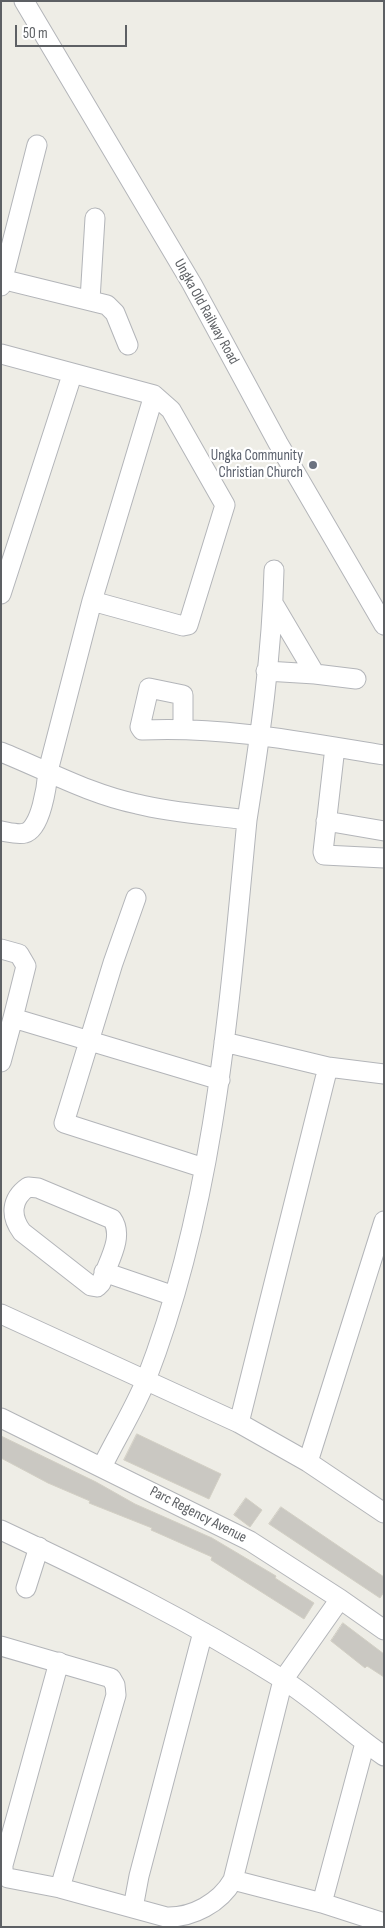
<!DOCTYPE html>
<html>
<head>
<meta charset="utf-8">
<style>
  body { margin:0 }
  #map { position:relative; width:385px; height:1928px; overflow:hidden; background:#eeede6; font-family:"Sofia Sans Condensed",sans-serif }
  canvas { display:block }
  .frame { position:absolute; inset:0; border:2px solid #5d6064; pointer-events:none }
  .scale { position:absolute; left:15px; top:25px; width:112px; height:22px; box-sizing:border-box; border:2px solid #5d6064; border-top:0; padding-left:6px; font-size:15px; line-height:18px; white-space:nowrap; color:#5d6064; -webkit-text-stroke:4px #fff; paint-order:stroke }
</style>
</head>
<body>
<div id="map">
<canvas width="385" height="1928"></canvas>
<div class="frame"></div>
<div class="scale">50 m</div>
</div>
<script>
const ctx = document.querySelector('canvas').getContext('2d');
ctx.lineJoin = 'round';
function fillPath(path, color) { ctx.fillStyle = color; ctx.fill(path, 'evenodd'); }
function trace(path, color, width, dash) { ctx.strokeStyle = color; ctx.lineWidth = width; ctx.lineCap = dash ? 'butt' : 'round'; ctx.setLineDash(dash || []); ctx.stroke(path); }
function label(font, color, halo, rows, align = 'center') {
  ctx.font = font + ' "Sofia Sans Condensed",sans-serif'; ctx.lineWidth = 4.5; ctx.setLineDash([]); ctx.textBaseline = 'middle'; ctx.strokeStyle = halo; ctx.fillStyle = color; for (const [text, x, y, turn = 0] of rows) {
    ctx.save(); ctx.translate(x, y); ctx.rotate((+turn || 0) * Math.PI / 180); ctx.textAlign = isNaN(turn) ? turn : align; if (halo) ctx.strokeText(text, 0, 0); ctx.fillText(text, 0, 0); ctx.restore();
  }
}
const building = new Path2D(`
  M137,1434L221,1474L209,1499L124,1460Z
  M1,1436L96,1482L135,1504L212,1538L276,1576L275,1578L314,1603L304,1619L211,1560L212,1557L151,1530L152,1528L89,1503L90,1501L48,1483L1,1458Z
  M246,1498L262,1510L250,1527L234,1515Z
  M281,1507L384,1577V1592L380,1598L269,1524Z
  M343,1623L384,1654V1677L367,1666L365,1668L331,1641Z`);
fillPath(building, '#cac8c2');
trace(building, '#d2cfc4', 1);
const minor = new Path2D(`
  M24,1L192,284L278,443L384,625
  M1,279L107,305L115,313L128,345
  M1,286L37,145
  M90,300L95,218
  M1,354L154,395L171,410L225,505L188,625L183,626L92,601
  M1,594L72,375
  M273,603L315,674L356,679
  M266,671L315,674
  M183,728V695L149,688L140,727L142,730C223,726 304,742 384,755
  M335,747L323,852L324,855L384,858
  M1,752C46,770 89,794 137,804C173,813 211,815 247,820C229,1008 215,1202 146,1380C134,1410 116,1438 102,1467
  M247,820C260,738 272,654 274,570
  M326,821L384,831
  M1,831C8,832 18,835 25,833C41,829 47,785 48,771L92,601L154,395
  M136,898L113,963L64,1123L204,1168
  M1,949L19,954L26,966L13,1018L220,1080
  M224,1042L328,1067L384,1074
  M1,1062L13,1018
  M28,1187L38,1188L112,1219C125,1237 107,1263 101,1283L97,1287L91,1286L22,1232C10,1216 11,1199 28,1187Z
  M104,1272L174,1296
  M1,1314L239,1423L308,1462L384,1513
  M1,1418L250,1541L340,1599L384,1630
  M239,1423L328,1067
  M308,1462L384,1221
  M1,1530C97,1575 192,1622 282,1679C317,1701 349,1732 384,1756
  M26,1588L39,1547
  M1,1646L111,1678L115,1685L116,1695L60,1888
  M59,1662L3,1865V1873L8,1878L60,1888L166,1917C192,1918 220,1903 233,1880L283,1680L340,1599
  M233,1880L322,1903L384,1923
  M322,1903L365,1743
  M133,1908L139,1876L203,1632`);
trace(minor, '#b3b5b9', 21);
trace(minor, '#fff', 19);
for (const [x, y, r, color] of [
  [313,465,5,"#6b7280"]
]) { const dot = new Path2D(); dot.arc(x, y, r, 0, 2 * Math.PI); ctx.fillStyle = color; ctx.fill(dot); trace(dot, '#fff', 2); }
label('15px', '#5d6064', '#fff', [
  ["Ungka Old Railway Road",206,312,61],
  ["Parc Regency Avenue",198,1515,27]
]);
label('15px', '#5b616d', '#fff', [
  ["Ungka Community",303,456],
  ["Christian Church",303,473]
], 'right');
</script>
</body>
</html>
